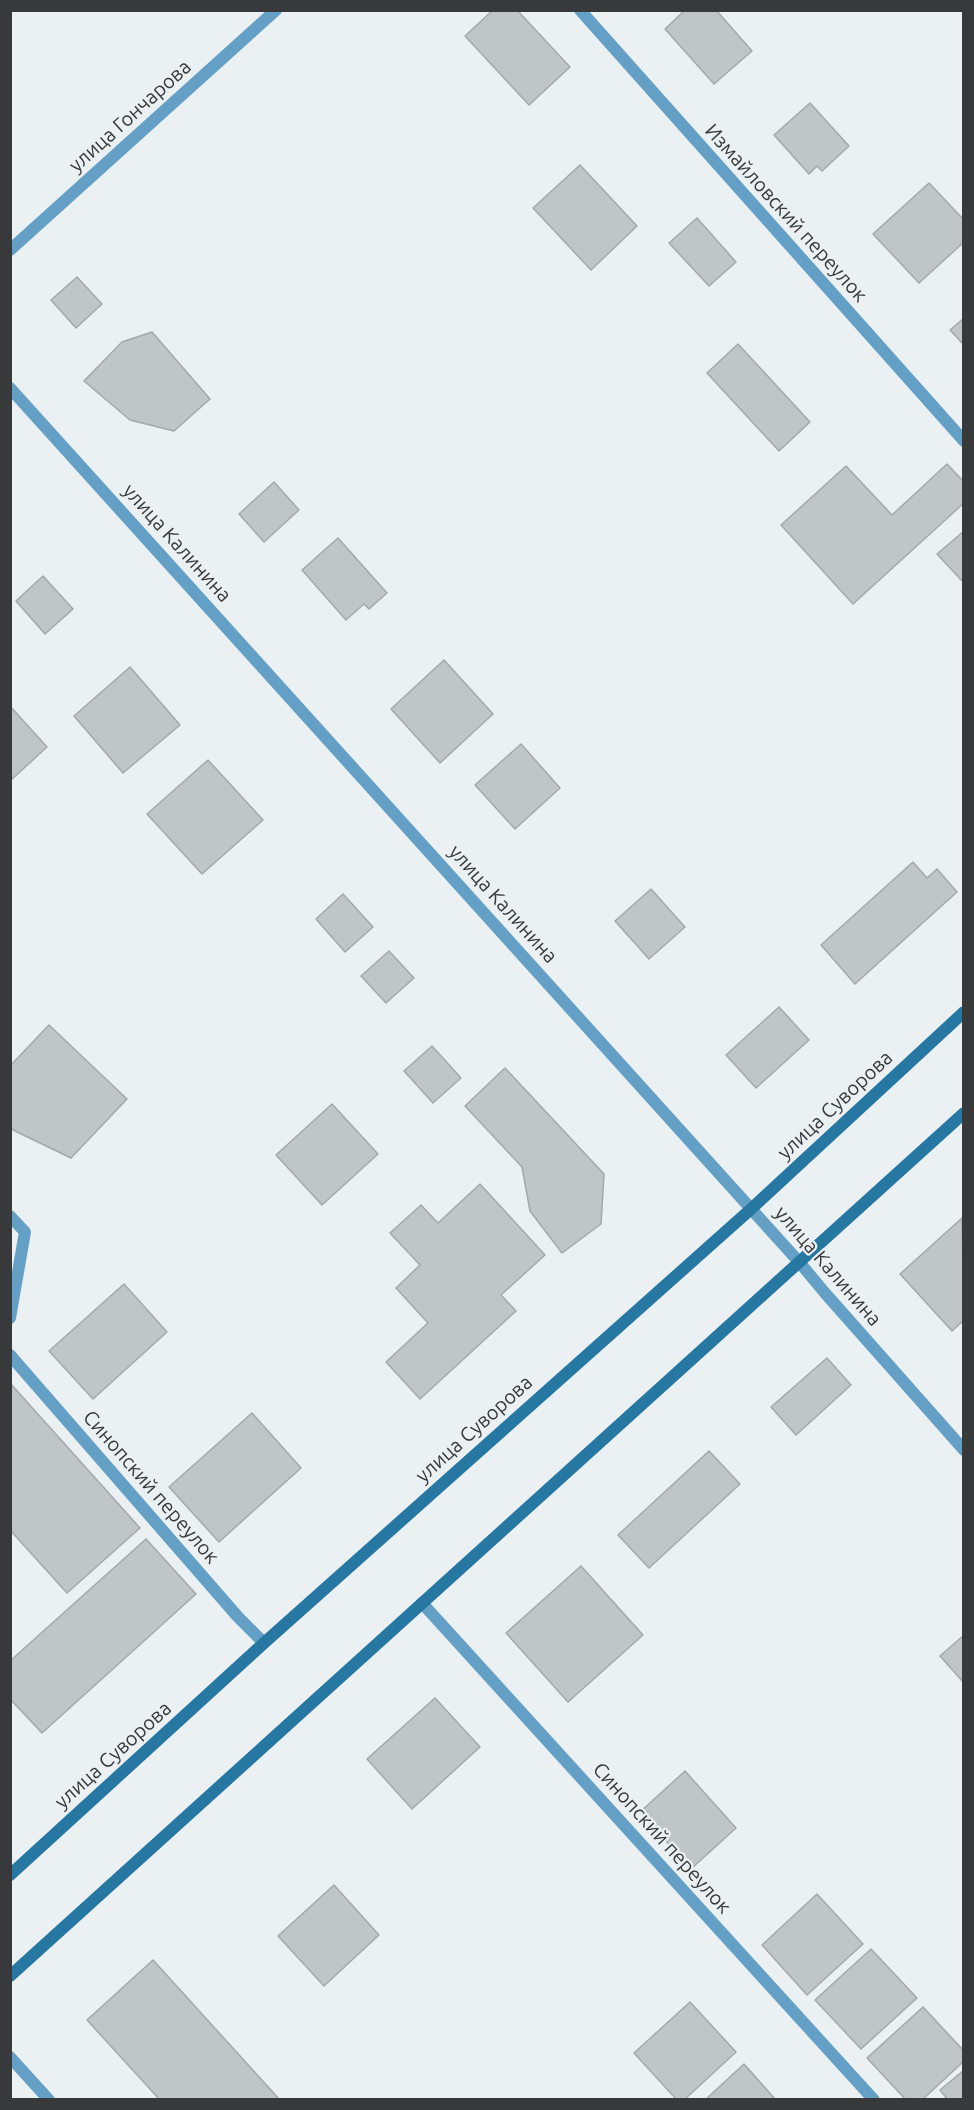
<!DOCTYPE html>
<html>
<head>
<meta charset="utf-8">
<style>
  body { margin:0 }
  #map { position:relative; width:974px; height:2110px; overflow:hidden; background:#ebf0f3; font-family:Ubuntu,sans-serif }
  canvas { display:block }
  .frame { position:absolute; inset:0; border:12px solid #37393a; pointer-events:none }
</style>
</head>
<body>
<div id="map">
<canvas width="974" height="2110"></canvas>
<div class="frame"></div>
</div>
<script>
const ctx = document.querySelector('canvas').getContext('2d');
ctx.lineJoin = 'round';
function fillPath(path, color) { ctx.fillStyle = color; ctx.fill(path, 'evenodd'); }
function trace(path, color, width, dash) { ctx.strokeStyle = color; ctx.lineWidth = width; ctx.lineCap = dash ? 'butt' : 'round'; ctx.setLineDash(dash || []); ctx.stroke(path); }
function label(font, color, halo, rows, align = 'center') {
  ctx.font = font + ' Ubuntu,sans-serif'; ctx.lineWidth = 4.5; ctx.setLineDash([]); ctx.textBaseline = 'middle'; ctx.strokeStyle = halo; ctx.fillStyle = color; for (const [text, x, y, turn = 0] of rows) {
    ctx.save(); ctx.translate(x, y); ctx.rotate((+turn || 0) * Math.PI / 180); ctx.textAlign = isNaN(turn) ? turn : align; if (halo) ctx.strokeText(text, 0, 0); ctx.fillText(text, 0, 0); ctx.restore();
  }
}
const building = new Path2D(`
  M493,10H517L570,67L529,105L465,36Z
  M685,10H716L752,51L714,84L665,29Z
  M810,103L849,146L822,171L817,166L809,174L774,135Z
  M580,165L637,226L591,270L533,208Z
  M929,183L964,220V242L919,283L873,234Z
  M697,218L736,262L709,286L669,243Z
  M77,277L102,304L76,328L51,300Z
  M964,318V345L950,330Z
  M152,332L210,399L174,431L130,420L84,381L122,342Z
  M738,344L810,422L779,451L707,373Z
  M947,464L964,482V503L853,604L781,525L846,466L892,515Z
  M274,482L299,510L264,542L239,514Z
  M964,531V583L937,554Z
  M338,538L387,593L369,609L364,604L346,620L302,570Z
  M43,576L73,609L45,634L16,601Z
  M444,660L493,714L440,763L391,709Z
  M130,667L180,725L123,773L74,716Z
  M10,706L47,747L10,781Z
  M521,744L560,788L515,829L475,785Z
  M208,760L263,820L202,874L147,814Z
  M913,862L927,878L937,869L957,892L855,984L821,945Z
  M651,889L685,927L649,959L615,921Z
  M343,894L373,927L345,952L316,919Z
  M389,951L414,978L386,1003L361,976Z
  M779,1007L809,1040L756,1088L726,1055Z
  M49,1025L127,1099L71,1158L13,1130L10,1124V1066Z
  M432,1046L461,1078L433,1103L404,1071Z
  M505,1068L604,1174L601,1224L562,1253L530,1211L522,1167L465,1106Z
  M332,1104L378,1154L322,1205L276,1155Z
  M480,1184L545,1255L501,1295L516,1311L420,1399L386,1362L428,1323L396,1288L420,1265L390,1233L421,1205L438,1223Z
  M962,1218L964,1320L952,1331L900,1274Z
  M124,1284L167,1332L93,1399L49,1351Z
  M827,1358L851,1385L796,1435L771,1407Z
  M10,1383L140,1528L67,1593L10,1530Z
  M252,1413L301,1468L219,1542L169,1487Z
  M709,1451L740,1484L649,1568L618,1535Z
  M146,1539L196,1594L42,1733L10,1699V1661Z
  M581,1566L643,1635L568,1702L506,1633Z
  M964,1635V1683L940,1656Z
  M435,1698L480,1747L412,1809L367,1759Z
  M685,1771L736,1828L691,1869L640,1812Z
  M334,1885L379,1935L324,1986L278,1936Z
  M817,1894L863,1944L807,1995L762,1945Z
  M871,1949L917,1998L861,2049L815,2000Z
  M153,1960L280,2100H160L87,2020Z
  M690,2002L736,2052L684,2100H677L634,2053Z
  M923,2007L964,2051V2061L922,2100H906L867,2058Z
  M744,2064L776,2100H705Z
  M964,2070V2100H948L940,2090Z`);
fillPath(building, '#c0c5c8');
trace(building, '#a4a8ab', 1.5);
trace(new Path2D(`
  M580,10L964,441
  M10,250L276,10
  M10,388L800,1263L825,1293L964,1450
  M10,1216L25,1232L10,1318
  M10,1355L238,1617L264,1643
  M422,1603L874,2100
  M10,2057L49,2100`), '#64a0c6', 12);
trace(new Path2D(`
  M10,1875L264,1643L751,1209L964,1012
  M10,1976L964,1113`), '#2777a3', 12);
label('20px', '#37393a', '#ebf0f3', [
  ["улица Гончарова",130,116,-42],
  ["Измайловский переулок",786,213,48],
  ["улица Калинина",177,543,48],
  ["улица Калинина",503,904,48],
  ["улица Суворова",835,1105,-43],
  ["улица Калинина",828,1266,49],
  ["улица Суворова",474,1429,-42],
  ["Синопский переулок",151,1487,49],
  ["улица Суворова",113,1755,-42],
  ["Синопский переулок",662,1838,48]
]);
</script>
</body>
</html>
